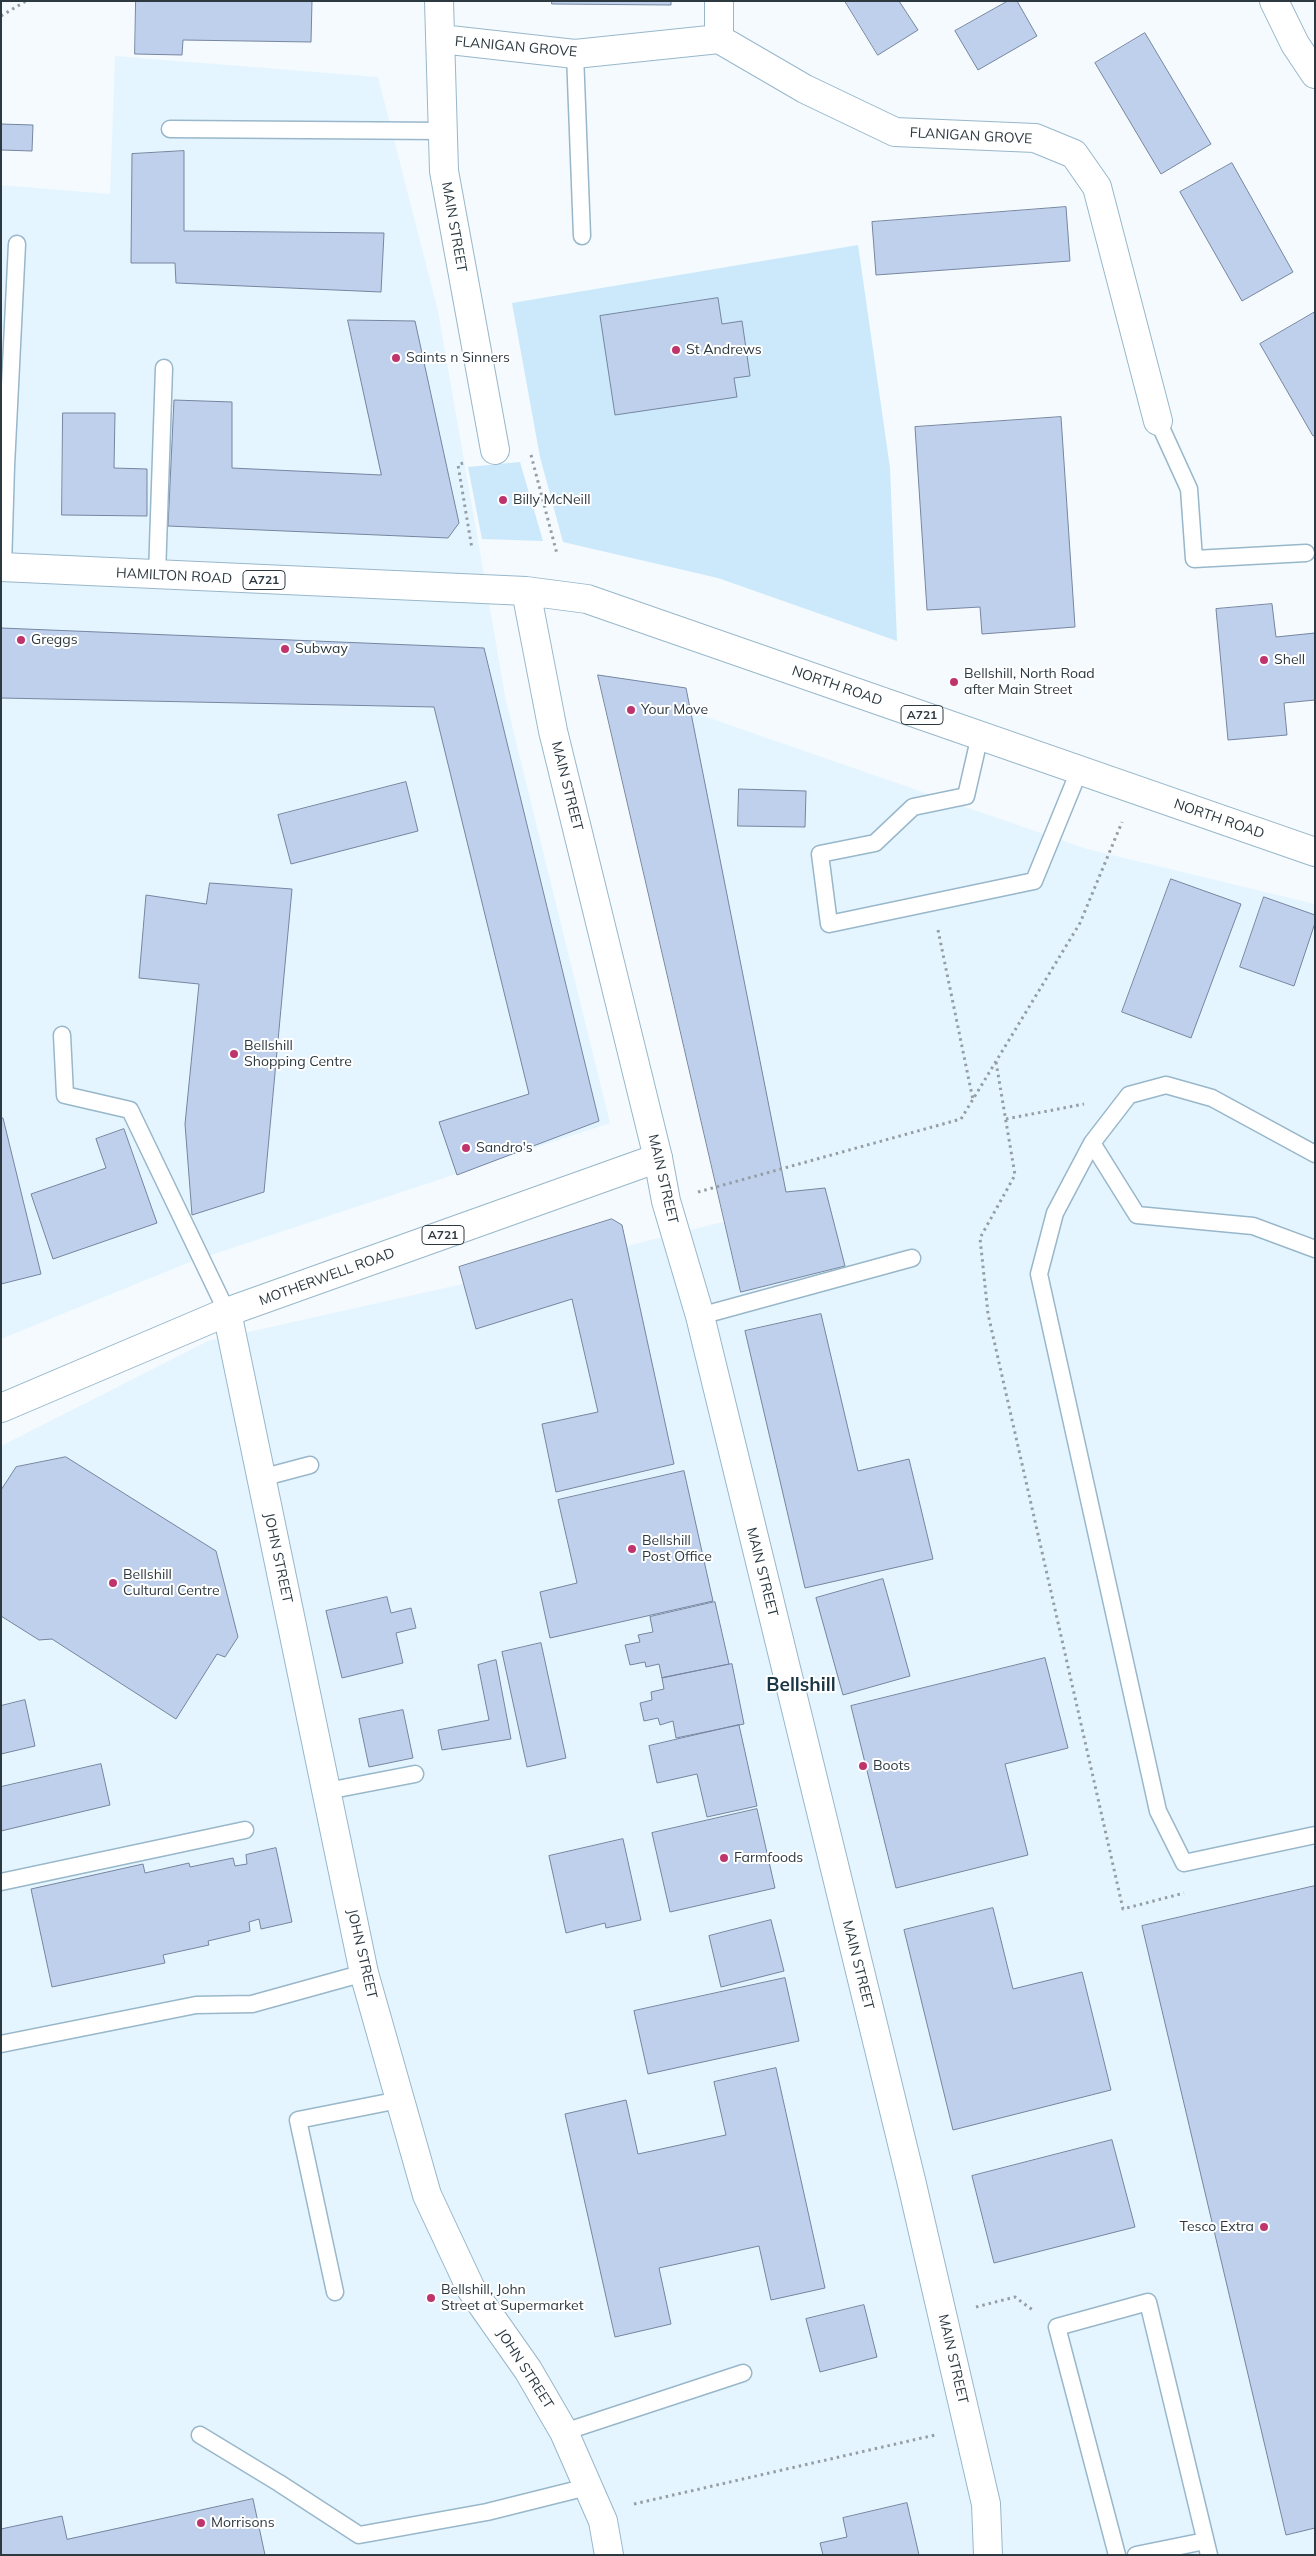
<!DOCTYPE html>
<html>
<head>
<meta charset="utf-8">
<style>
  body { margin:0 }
  #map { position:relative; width:1316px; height:2556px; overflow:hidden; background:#f4fafe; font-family:Mulish,sans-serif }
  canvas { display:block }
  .frame { position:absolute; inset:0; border:2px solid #2c3940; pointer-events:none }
</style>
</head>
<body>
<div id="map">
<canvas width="1316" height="2556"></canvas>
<div class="frame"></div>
</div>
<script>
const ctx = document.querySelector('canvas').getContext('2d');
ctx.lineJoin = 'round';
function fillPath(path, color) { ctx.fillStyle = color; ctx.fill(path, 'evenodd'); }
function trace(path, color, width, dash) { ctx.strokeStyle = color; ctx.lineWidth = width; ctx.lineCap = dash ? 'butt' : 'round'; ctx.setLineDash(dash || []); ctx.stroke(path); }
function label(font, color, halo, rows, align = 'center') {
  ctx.font = font + ' Mulish,sans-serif'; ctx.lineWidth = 4; ctx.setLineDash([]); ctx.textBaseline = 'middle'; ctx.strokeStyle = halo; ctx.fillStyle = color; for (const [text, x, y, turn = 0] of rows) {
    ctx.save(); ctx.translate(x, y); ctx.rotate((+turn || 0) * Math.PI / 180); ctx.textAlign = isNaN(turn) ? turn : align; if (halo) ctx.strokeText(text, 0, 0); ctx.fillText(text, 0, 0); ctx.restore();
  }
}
fillPath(new Path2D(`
  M115,56L378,77L438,311L506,701L610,1123L190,1262L1,1339V185L110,194Z
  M643,695L1087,849L1315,904V2555H1V1446L208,1341L583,1257L770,1210Z`), '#e5f5ff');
fillPath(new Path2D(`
  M858,245L890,468L897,641L718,578L563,542L540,457L512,303Z
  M520,462L543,541L482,539L468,467Z`), '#cbe9fb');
const building = new Path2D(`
  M136,1H312L311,42L183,40L182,55L135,54Z
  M552,1H671V5L552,4Z
  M845,1H899L918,30L878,55Z
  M1008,1H1017L1037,36L978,70L955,31Z
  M1145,33L1211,144L1161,174L1095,63Z
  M1,124L33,125L32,151L1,150Z
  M184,151V231L384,233L381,292L176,283L175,263H131L132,154Z
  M1232,163L1293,272L1242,301L1180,192Z
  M1066,207L1070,261L876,275L872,222Z
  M718,298L722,324L742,321L750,376L734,378L737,397L615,415L600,316Z
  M1315,312V435L1313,436L1260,344Z
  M348,320L415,321L459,523L448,538L168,526L174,400L232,402V468L381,475Z
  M63,413H115L114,468L147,469V516L62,515Z
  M1061,417L1075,627L982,634L980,607L927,610L915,427Z
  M1272,604L1276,637L1315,633V700L1284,703L1287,735L1228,740L1216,609Z
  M1,628L484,648L599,1121L457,1175L439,1122L529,1094L434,707L1,698Z
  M598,675L686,688L786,1192L825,1188L845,1266L741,1292Z
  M406,782L418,831L291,864L278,815Z
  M739,789L806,791L805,827L738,826Z
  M1171,879L1241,904L1191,1038L1122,1012Z
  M210,883L292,889L264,1192L192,1215L185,1124L199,984L139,978L146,895L206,904Z
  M1264,897L1315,915V923L1294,986L1240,967Z
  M1,1118H3L41,1274L1,1284Z
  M124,1129L157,1223L53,1259L31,1194L106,1168L96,1139Z
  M612,1219L622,1225L674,1464L556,1492L542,1424L598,1412L572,1299L476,1329L459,1267Z
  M821,1314L858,1471L909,1459L933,1559L805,1588L745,1331Z
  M66,1457L216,1551L238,1637L225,1657L217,1654L176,1719L52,1639L39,1640L1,1616V1490L16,1467Z
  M684,1471L713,1601L550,1638L540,1592L577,1583L558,1500Z
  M883,1579L910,1676L843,1695L816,1598Z
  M387,1597L391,1613L411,1608L416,1628L396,1633L403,1663L342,1678L326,1611Z
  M715,1602L729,1664L662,1678L659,1664L646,1667L645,1662L630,1665L625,1645L640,1642L638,1635L653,1632L650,1617Z
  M541,1643L566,1758L527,1767L502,1652Z
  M1045,1658L1068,1748L1005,1764L1028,1855L896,1888L851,1706Z
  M496,1660L511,1739L442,1750L438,1730L489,1720L478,1665Z
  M732,1664L744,1724L676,1738L673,1721L660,1725L658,1718L644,1721L640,1703L652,1700L651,1692L664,1689L662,1678Z
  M25,1700L35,1746L1,1754V1706Z
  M403,1710L413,1758L369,1767L359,1719Z
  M739,1725L757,1806L707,1817L697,1774L657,1783L649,1746Z
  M101,1764L110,1805L1,1831V1787Z
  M757,1809L775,1888L670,1912L652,1833Z
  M623,1839L641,1920L606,1928L605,1923L566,1933L549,1856Z
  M276,1848L292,1922L261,1929L259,1919L249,1922L250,1931L208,1941L209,1945L163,1955L165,1963L52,1987L31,1889L143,1864L145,1873L189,1863L190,1867L233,1858L235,1866L247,1864L246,1855Z
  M1315,1886V2528L1286,2535L1142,1926Z
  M993,1908L1013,1989L1082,1972L1111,2090L953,2130L904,1930Z
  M771,1920L784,1971L721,1987L709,1936Z
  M785,1978L799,2041L648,2074L634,2011Z
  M776,2068L825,2288L771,2300L759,2246L659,2268L671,2324L615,2337L565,2114L626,2100L638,2154L726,2135L714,2082Z
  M1112,2140L1135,2227L994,2263L972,2176Z
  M864,2305L877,2357L820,2372L806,2319Z
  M253,2499L265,2555H1V2529L62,2516L67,2539Z
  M907,2503L919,2555H823L820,2543L847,2537L843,2518Z`);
fillPath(building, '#bfd0ec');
trace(building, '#7686a0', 1);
const lane = new Path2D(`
  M575,54L582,236
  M170,129L443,131
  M1158,421L1189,489L1194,559L1306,553
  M1,466H6L17,244
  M3,567L6,466
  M157,575L164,368
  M980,735L966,796L913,807L875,843L820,854L829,924L1034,881L1079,771
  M62,1035L65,1095L130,1110L227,1312
  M1092,1143L1129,1095L1166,1085L1212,1098L1315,1154
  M1315,1249L1253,1226L1137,1215L1092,1143L1055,1213L1039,1274L1158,1811L1184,1863L1315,1835
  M700,1316L912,1258
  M261,1478L310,1465
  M327,1791L415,1774
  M1,1882L245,1830
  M1,2044L196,2005L252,2004L364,1973
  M335,2292L298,2120L399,2100
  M564,2432L743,2373
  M200,2435L279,2483L359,2535L487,2512L587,2487
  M1117,2555L1057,2327L1148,2302L1209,2555
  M1136,2555L1205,2541`);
const street = new Path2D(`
  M439,1L444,171L495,450
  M719,1V39
  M441,39L575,54L719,39L805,89L895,132L1035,138L1074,154L1097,187L1158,421
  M658,1158L666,1201L700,1316L911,2180L986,2504L988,2555`);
const secondary = new Path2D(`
  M227,1312L364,1973L427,2195L471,2289L528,2370L564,2432L603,2521L609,2555`);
const primary = new Path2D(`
  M1274,1L1295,44L1315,74
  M1,567L526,591L587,599L1315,852
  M1,1408L227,1312L658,1158L553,731L526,591`);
trace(lane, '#98b7ca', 19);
trace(street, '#98b7ca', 30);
trace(secondary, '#98b7ca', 30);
trace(primary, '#98b7ca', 30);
trace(new Path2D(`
  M1,16L26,1
  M531,455L557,554
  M463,463L458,465L472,549
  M938,930L973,1100
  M996,1062L1015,1175L980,1238L988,1314L1123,1909L1184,1893
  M1006,1119L1084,1104
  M698,1192L961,1119L1080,923L1122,822
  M976,2307L1015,2297L1034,2311
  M634,2504L935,2435`), '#949ea3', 3, [2.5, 4]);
trace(lane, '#fff', 16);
trace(street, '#fff', 28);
trace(secondary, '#fff', 28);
trace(primary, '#fff', 28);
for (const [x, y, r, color] of [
  [676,350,5,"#bf346c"],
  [396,358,5,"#bf346c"],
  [503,500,5,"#bf346c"],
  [21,640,5,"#bf346c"],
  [285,649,5,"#bf346c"],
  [1264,660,5,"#bf346c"],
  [954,682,5,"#bf346c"],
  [631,710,5,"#bf346c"],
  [234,1054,5,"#bf346c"],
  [466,1148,5,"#bf346c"],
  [632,1549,5,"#bf346c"],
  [113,1583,5,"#bf346c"],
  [863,1766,5,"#bf346c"],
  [724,1858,5,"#bf346c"],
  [1264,2227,5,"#bf346c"],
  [431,2298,5,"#bf346c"],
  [201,2523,5,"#bf346c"]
]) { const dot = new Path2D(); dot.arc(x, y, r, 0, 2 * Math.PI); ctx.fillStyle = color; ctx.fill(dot); trace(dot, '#fff', 2); }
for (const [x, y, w] of [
  [264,580,42],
  [922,715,42],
  [443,1235,42]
]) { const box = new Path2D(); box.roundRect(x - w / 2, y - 9.5, w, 19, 4); ctx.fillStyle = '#fff'; ctx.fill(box); trace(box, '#2c3940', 1); }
label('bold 12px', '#2c3940', null, [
  ["A721",264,580],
  ["A721",922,715],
  ["A721",443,1235]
]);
label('14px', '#2c3940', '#fff', [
  ["FLANIGAN GROVE",516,47,5],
  ["FLANIGAN GROVE",971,136,3],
  ["MAIN STREET",454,227,80],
  ["HAMILTON ROAD",174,576,3],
  ["NORTH ROAD",837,686,19],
  ["MAIN STREET",567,786,76],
  ["NORTH ROAD",1219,819,19],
  ["MAIN STREET",663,1179,77],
  ["MOTHERWELL ROAD",327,1277,-20],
  ["JOHN STREET",278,1558,78],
  ["MAIN STREET",762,1572,76],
  ["JOHN STREET",362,1954,77],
  ["MAIN STREET",858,1965,76],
  ["MAIN STREET",953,2359,77],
  ["JOHN STREET",525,2369,57]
]);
label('14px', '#2c3940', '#fff', [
  ["St Andrews",686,350],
  ["Saints n Sinners",406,358],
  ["Billy McNeill",513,500],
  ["Greggs",31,640],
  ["Subway",295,649],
  ["Shell",1274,660],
  ["Bellshill, North Road",964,674],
  ["after Main Street",964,690],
  ["Your Move",641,710],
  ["Bellshill",244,1046],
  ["Shopping Centre",244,1062],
  ["Sandro's",476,1148],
  ["Bellshill",642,1541],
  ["Post Office",642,1557],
  ["Bellshill",123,1575],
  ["Cultural Centre",123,1591],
  ["Boots",873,1766],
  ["Farmfoods",734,1858],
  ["Tesco Extra",1254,2227,"right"],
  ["Bellshill, John",441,2290],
  ["Street at Supermarket",441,2306],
  ["Morrisons",211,2523]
], 'left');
label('bold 19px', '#1a3646', '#fff', [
  ["Bellshill",801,1685]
]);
</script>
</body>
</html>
